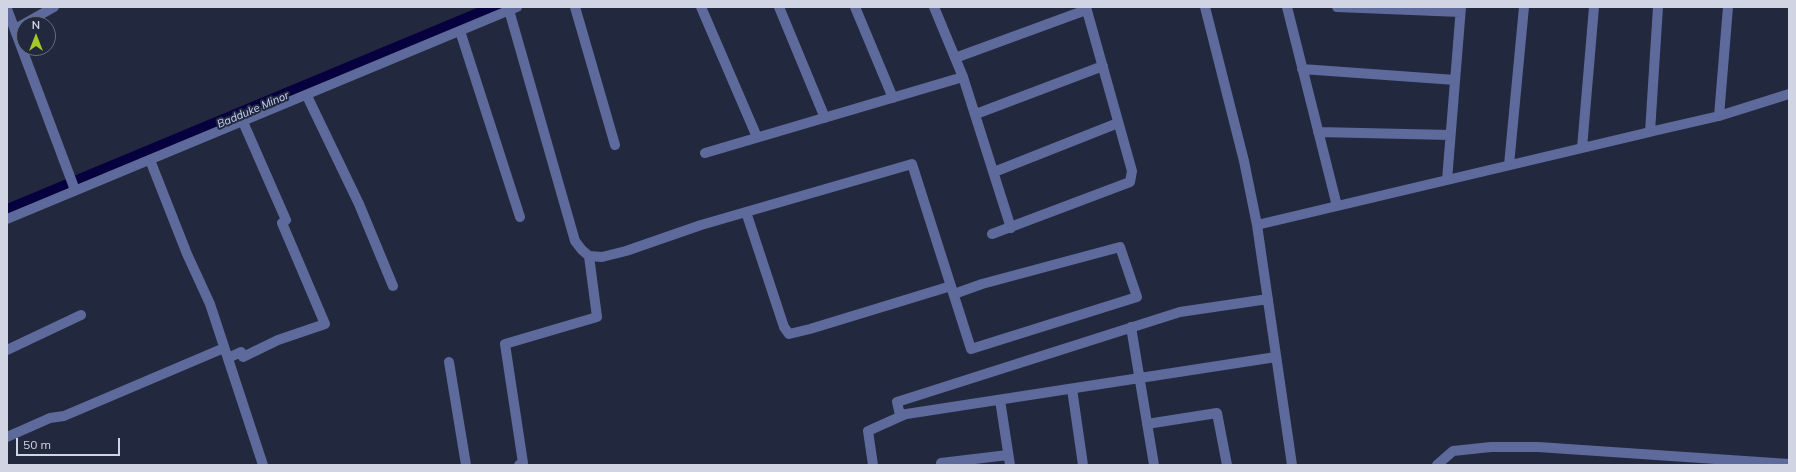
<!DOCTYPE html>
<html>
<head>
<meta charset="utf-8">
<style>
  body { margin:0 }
  #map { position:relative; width:1796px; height:472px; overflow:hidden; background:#22283d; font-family:Mulish,sans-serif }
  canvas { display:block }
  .frame { position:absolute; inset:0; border:8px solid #d1d5e3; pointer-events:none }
  .north { position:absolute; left:16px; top:16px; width:40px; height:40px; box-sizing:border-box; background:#22283d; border:1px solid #686d7f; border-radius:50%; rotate:0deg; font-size:11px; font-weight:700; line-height:16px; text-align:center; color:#d1d5e3 }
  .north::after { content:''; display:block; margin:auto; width:14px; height:18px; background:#a3c926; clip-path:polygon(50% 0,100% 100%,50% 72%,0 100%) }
  .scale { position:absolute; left:16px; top:438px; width:104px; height:18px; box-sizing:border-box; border:2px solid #d1d5e3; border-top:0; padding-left:5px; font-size:12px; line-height:14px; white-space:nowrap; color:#d1d5e3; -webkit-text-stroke:3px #22283d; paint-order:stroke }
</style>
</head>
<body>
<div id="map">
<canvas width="1796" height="472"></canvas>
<div class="frame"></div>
<div class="north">N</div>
<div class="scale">50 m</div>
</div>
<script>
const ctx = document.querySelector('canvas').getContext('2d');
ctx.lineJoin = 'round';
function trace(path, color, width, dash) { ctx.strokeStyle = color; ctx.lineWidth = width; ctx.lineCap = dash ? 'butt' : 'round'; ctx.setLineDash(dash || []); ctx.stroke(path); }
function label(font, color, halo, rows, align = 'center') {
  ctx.font = font + ' Mulish,sans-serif'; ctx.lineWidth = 4; ctx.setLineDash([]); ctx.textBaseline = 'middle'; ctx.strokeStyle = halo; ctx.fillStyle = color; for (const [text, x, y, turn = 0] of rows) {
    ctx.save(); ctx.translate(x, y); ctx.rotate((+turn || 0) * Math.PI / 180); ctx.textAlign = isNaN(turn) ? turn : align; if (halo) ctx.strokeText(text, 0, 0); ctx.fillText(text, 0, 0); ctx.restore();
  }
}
trace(new Path2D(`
  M7,212L499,7`), '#07003f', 15);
trace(new Path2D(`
  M575,7L615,145
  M701,7L757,137
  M779,7L825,118
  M855,7L893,98
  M934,7L963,77L1011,228
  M1205,7L1244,161L1257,225L1292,465
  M1287,7L1337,206
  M1337,7L1460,12
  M7,9L75,190
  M509,10L575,241L582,250L589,256L602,257L626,251L701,225L912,164L971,349L1137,297L1120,247L982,284L954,294
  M15,29L54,7
  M460,31L520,217
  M955,58L1086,10
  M1302,69L1455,80
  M307,96L359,204L393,286
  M976,114L1103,66
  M1719,116L1789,94
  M1318,132L1450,135
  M1645,133L1719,116L1728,7
  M1582,148L1594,7
  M705,153L963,77
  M150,160L187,254L210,304L263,465
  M1509,165L1524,7
  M994,172L1118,123
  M1447,180L1461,7
  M746,212L784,327L789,334L810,329L951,286
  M7,219C177,149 347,79 517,7
  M1257,225L1650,132L1658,7
  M992,234L1130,182L1132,171L1086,7
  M1268,299L1180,312L897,402L900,415L1276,357
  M1131,327L1154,465
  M7,350L81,315
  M228,358L241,352L243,357L278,340L325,324L282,223L286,220L243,122
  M449,362L466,465
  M1072,389L1083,465
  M1000,400L1010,465
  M1147,424L1217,413L1227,465
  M7,437L50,418L64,416L224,348
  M519,465L523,463L505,344L597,317L589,256
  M873,465L868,431L906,414
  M942,465L941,463L1008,455
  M1437,465L1453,451L1491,447H1538L1789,464`), '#5e6a9b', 10);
label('italic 11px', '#c8d3fb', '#22283d', [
  ["Badduke Minor",253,110,-23]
]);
</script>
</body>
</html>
